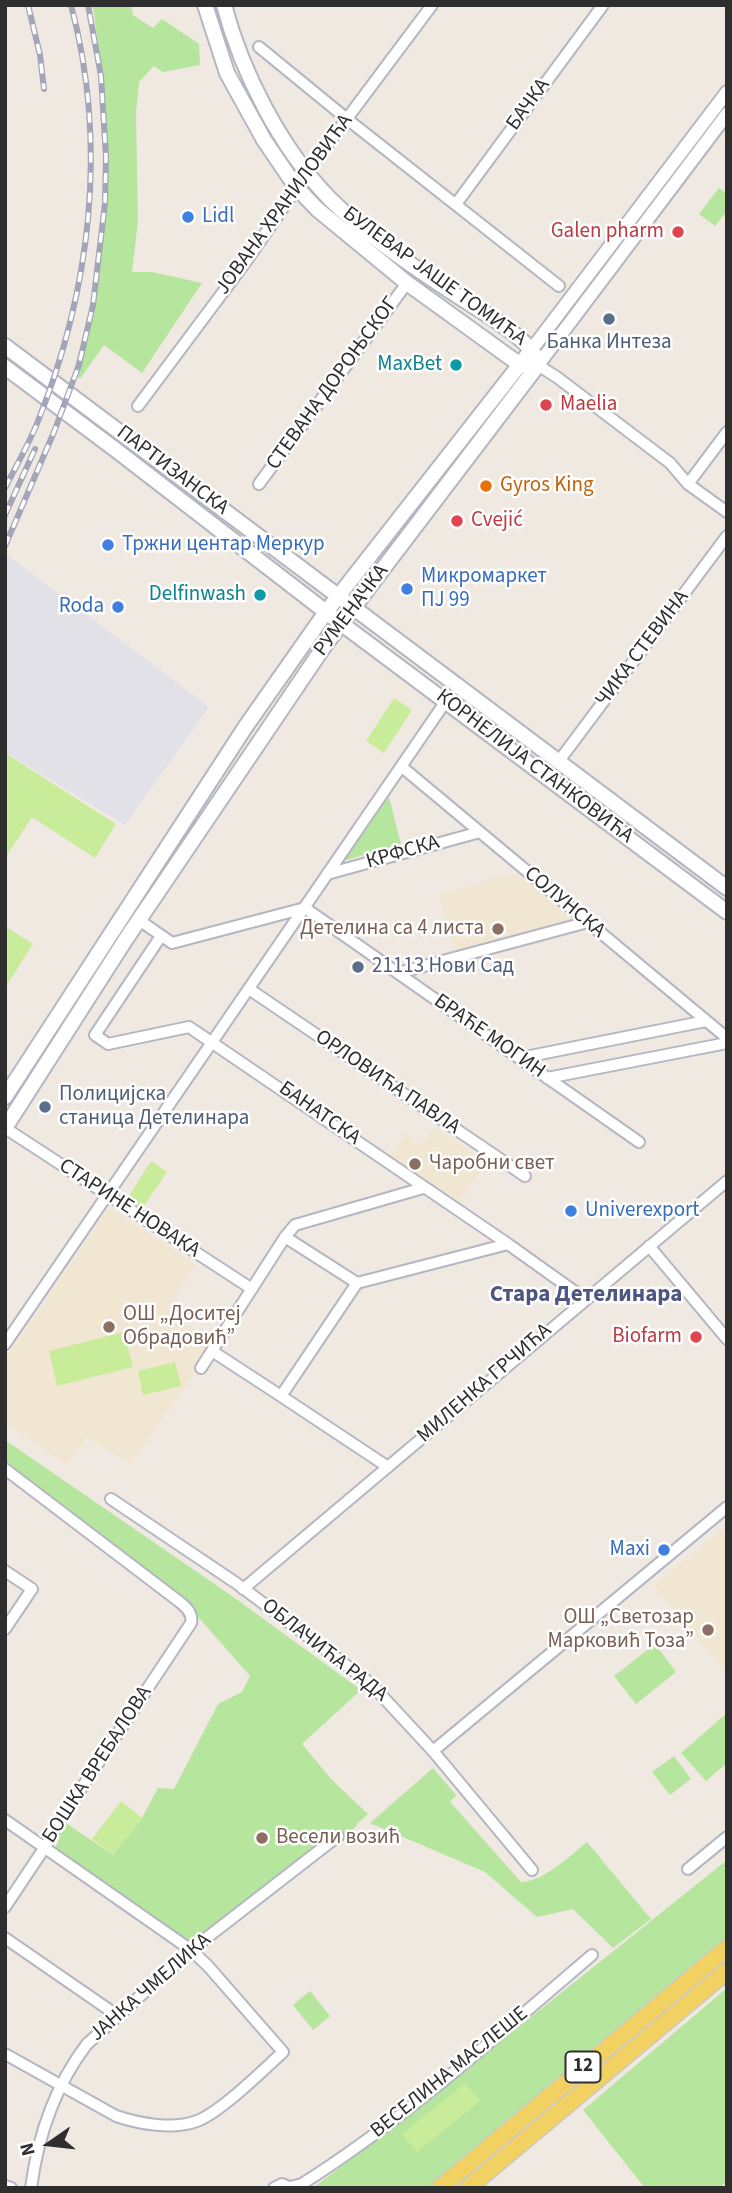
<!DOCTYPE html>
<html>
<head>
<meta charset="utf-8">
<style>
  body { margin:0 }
  #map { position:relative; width:732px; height:2193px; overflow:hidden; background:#efe9e1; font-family:"Source Sans 3",sans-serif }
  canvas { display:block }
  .frame { position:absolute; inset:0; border:7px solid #2e2e2e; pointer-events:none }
  .north { position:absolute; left:14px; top:2109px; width:70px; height:70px; -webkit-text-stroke:5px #fff; paint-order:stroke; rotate:256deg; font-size:19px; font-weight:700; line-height:28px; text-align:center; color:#2e2e2e }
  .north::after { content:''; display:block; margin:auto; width:24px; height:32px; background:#2e2e2e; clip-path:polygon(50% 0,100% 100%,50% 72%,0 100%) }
</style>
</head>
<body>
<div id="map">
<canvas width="732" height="2193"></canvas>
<div class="frame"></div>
<div class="north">N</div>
</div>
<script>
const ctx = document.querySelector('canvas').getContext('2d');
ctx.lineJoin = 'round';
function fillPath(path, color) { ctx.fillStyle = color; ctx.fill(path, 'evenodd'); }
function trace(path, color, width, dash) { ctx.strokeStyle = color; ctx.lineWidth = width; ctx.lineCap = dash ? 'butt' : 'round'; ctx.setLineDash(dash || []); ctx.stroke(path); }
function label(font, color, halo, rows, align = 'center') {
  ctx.font = font + ' "Source Sans 3",sans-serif'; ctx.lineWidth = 5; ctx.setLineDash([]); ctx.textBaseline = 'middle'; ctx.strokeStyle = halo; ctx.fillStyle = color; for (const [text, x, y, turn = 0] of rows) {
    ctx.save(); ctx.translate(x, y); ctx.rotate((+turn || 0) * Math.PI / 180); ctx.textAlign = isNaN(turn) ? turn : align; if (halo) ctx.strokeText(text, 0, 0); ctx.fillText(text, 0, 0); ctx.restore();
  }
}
fillPath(new Path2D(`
  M5,553L209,707L125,825L5,752Z`), '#e3e1e8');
fillPath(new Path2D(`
  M516,873L574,921L455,953L439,894Z
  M434,1127L487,1162L457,1206L433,1190L435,1187L408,1169L406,1171L388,1159L405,1134L422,1145Z
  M109,1208L196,1265L167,1310L215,1345L131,1464L87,1437L67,1465L5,1422V1360Z
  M727,1525V1674L654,1585Z`), '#f0e6d1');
fillPath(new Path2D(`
  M93,5H131L133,15L153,28L162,19L199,44L200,65L163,72L154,66L139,82L136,112L138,221L132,272H152L202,283L142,373L104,345L80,379L73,373L92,305L106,203L108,157L106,106Z
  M719,188L727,194V211L715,226L699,214Z
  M389,797L401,844L343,861Z
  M5,1440L232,1596L361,1690L302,1744L332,1780L368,1814L358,1823L346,1839L240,1913L191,1950L53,1853L66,1823L113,1855L142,1818L158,1788L174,1789L218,1704L242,1692L250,1676L193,1611L5,1469Z
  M655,1644L676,1672L636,1704L614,1676Z
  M727,1713V1763L706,1781L681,1753Z
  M674,1756L691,1779L670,1795L652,1772Z
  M433,1768L456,1795L450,1802L521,1882C543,1882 570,1856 587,1842L651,1919L613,1948L573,1909L537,1917L485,1872L370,1823Z
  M727,1860V1943L435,2188H313L410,2114Z
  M727,1988V2181L719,2188H645L583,2110Z
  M310,1991L330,2016L313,2030L293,2005Z`), '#b6e59e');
fillPath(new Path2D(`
  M394,698L412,710L384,753L366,741Z
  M5,753L116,824L95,858L32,817L5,858Z
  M5,926L33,944L5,988Z
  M151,1161L167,1172L142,1209L127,1199Z
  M124,1332L133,1367L57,1386L49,1351Z
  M175,1362L181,1386L143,1395L138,1371Z
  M121,1801L142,1818L113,1855L92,1839Z
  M465,2083L480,2101L417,2152L402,2134Z`), '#c9ec9a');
const minor = new Path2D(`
  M259,47L347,119L559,286
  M456,204L603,5
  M538,365L558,378L670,463L688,484L727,512
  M138,406L247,260L316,160L432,5
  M259,484L407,283
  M688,484L727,432
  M559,761L727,536
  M402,767L727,1038
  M327,874L480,832
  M139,920L172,943L305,908L639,1142
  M161,936L95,1035L108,1044L189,1027L508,1244
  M398,973L588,922
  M249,989L525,1176
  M520,1058L706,1021
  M547,1078L727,1043
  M5,1128L252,1289
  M285,1237L295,1225L423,1188
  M649,1246L727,1339
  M357,1283L508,1244L585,1299
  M5,1344L446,701
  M201,1368L285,1237L357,1283L281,1396L212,1351
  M281,1396L388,1467
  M5,1469L181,1603C187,1608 193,1614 191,1623L61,1819L45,1847L5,1907
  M111,1499L236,1583L370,1683L433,1751L532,1870
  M5,1571L32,1589L5,1629
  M243,1589L727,1181
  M433,1751L727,1507
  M5,1820L191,1950L208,1966L283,2052C263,2070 221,2112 197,2121C173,2130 140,2124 116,2116L5,2054
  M688,1869L727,1837
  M5,1938L118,2016
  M5,2186L11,2188
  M290,2187L302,2184C406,2118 498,2035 592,1955
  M31,2188C38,2135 55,2086 87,2044L191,1950L338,1836
  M274,2188L282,2184L291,2188`);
const tertiary = new Path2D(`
  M532,349L727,92
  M538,365L727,114`);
const secondary = new Path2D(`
  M205,5L227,73L264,140L296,187L317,209L407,283L519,364L526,366
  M224,5C242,73 281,149 330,199C363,232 405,261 444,287C466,302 525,335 536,357
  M5,346L727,888
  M5,367L116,450L326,612L727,912
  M5,1097L246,726L326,612L532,349
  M5,1128L126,939L325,645L538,365`);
const primary = new Path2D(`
  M440,2188L727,1948
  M468,2188L727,1971`);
trace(minor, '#b4b7c1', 14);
trace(tertiary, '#b4b7c1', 16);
trace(secondary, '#b4b7c1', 18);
trace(primary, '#c9c9c9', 19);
trace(minor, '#fff', 10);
trace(tertiary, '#fff', 12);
trace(secondary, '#fff', 14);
trace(primary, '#f2d163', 16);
const rail = new Path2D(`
  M28,5L40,55L44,89
  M5,488C16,466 29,444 38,421C91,289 108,144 71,5
  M5,515L35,449
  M5,546L54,432L79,365L93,305L105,203L106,157L101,76L88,5`);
trace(rail, '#a3a6b8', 6);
trace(rail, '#fff', 3.5, [10]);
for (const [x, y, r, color] of [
  [188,217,7,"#3f7fe0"],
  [678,232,7,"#e0444e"],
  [609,319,7,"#5c6f8a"],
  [456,365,7,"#0f9aa8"],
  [546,405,7,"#e0444e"],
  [486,486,7,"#e8710a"],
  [457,521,7,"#e0444e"],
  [108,545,7,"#3f7fe0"],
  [407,589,7,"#3f7fe0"],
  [260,595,7,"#0f9aa8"],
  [118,607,7,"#3f7fe0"],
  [498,929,7,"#8d6e63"],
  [358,967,7,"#5c6f8a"],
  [45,1107,7,"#5c6f8a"],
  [415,1164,7,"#8d6e63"],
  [571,1211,7,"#3f7fe0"],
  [109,1327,7,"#8d6e63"],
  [696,1337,7,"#e0444e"],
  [664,1550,7,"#3f7fe0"],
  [708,1630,7,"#8d6e63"],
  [262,1838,7,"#8d6e63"]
]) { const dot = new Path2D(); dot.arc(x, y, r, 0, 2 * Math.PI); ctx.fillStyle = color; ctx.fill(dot); trace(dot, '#fff', 2.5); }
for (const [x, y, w] of [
  [583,2067,35]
]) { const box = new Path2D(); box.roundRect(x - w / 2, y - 15.5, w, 31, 5); ctx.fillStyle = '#fff'; ctx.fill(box); trace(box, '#2e2e2e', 2); }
label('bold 19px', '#2e2e2e', null, [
  ["12",583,2067]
]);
label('21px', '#2e2e2e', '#fff', [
  ["БАЧКА",529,105,-54],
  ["ЈОВАНА ХРАНИЛОВИЋА",285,205,-54],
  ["БУЛЕВАР ЈАШЕ ТОМИЋА",434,277,36],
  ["СТЕВАНА ДОРОЊСКОГ",333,384,-54],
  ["ПАРТИЗАНСКА",172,471,37],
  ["РУМЕНАЧКА",352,611,-53],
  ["ЧИКА СТЕВИНА",643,649,-53],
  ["КОРНЕЛИЈА СТАНКОВИЋА",534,767,37],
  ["КРФСКА",403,853,-16],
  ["СОЛУНСКА",564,903,40],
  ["БРАЋЕ МОГИН",489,1037,35],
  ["ОРЛОВИЋА ПАВЛА",387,1083,34],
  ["БАНАТСКА",319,1114,35],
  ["СТАРИНЕ НОВАКА",129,1209,33],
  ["МИЛЕНКА ГРЧИЋА",485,1384,-41],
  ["ОБЛАЧИЋА РАДА",324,1651,38],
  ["БОШКА ВРЕБАЛОВА",98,1765,-57],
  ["ЈАНКА ЧМЕЛИКА",151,1988,-41],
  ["ВЕСЕЛИНА МАСЛЕШЕ",450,2073,-39]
]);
label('21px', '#366cbe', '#fff', [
  ["Lidl",202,217],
  ["Тржни центар Меркур",122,545],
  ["Микромаркет",421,577],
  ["ПЈ 99",421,601],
  ["Roda",104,607,"right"],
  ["Univerexport",585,1211],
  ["Maxi",650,1550,"right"]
], 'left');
label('21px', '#be3a42', '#fff', [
  ["Galen pharm",664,232],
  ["Maelia",560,405,"left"],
  ["Cvejić",471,521,"left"],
  ["Biofarm",682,1337]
], 'right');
label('21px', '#4e5e75', '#fff', [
  ["Банка Интеза",609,343,"center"],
  ["21113 Нови Сад",372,967],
  ["Полицијска",59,1095],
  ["станица Детелинара",59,1119]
], 'left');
label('21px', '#0d838f', '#fff', [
  ["MaxBet",442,365],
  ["Delfinwash",246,595]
], 'right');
label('21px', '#c56008', '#fff', [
  ["Gyros King",500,486]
], 'left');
label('21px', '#785e54', '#fff', [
  ["Детелина са 4 листа",484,929,"right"],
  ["Чаробни свет",429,1164],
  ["ОШ „Доситеј",123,1315],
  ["Обрадовић”",123,1339],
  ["ОШ „Светозар",694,1618,"right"],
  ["Марковић Тоза”",694,1642,"right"],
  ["Весели возић",276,1838]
], 'left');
label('bold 23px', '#4d5680', '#fff', [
  ["Стара Детелинара",586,1296]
]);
</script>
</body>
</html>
